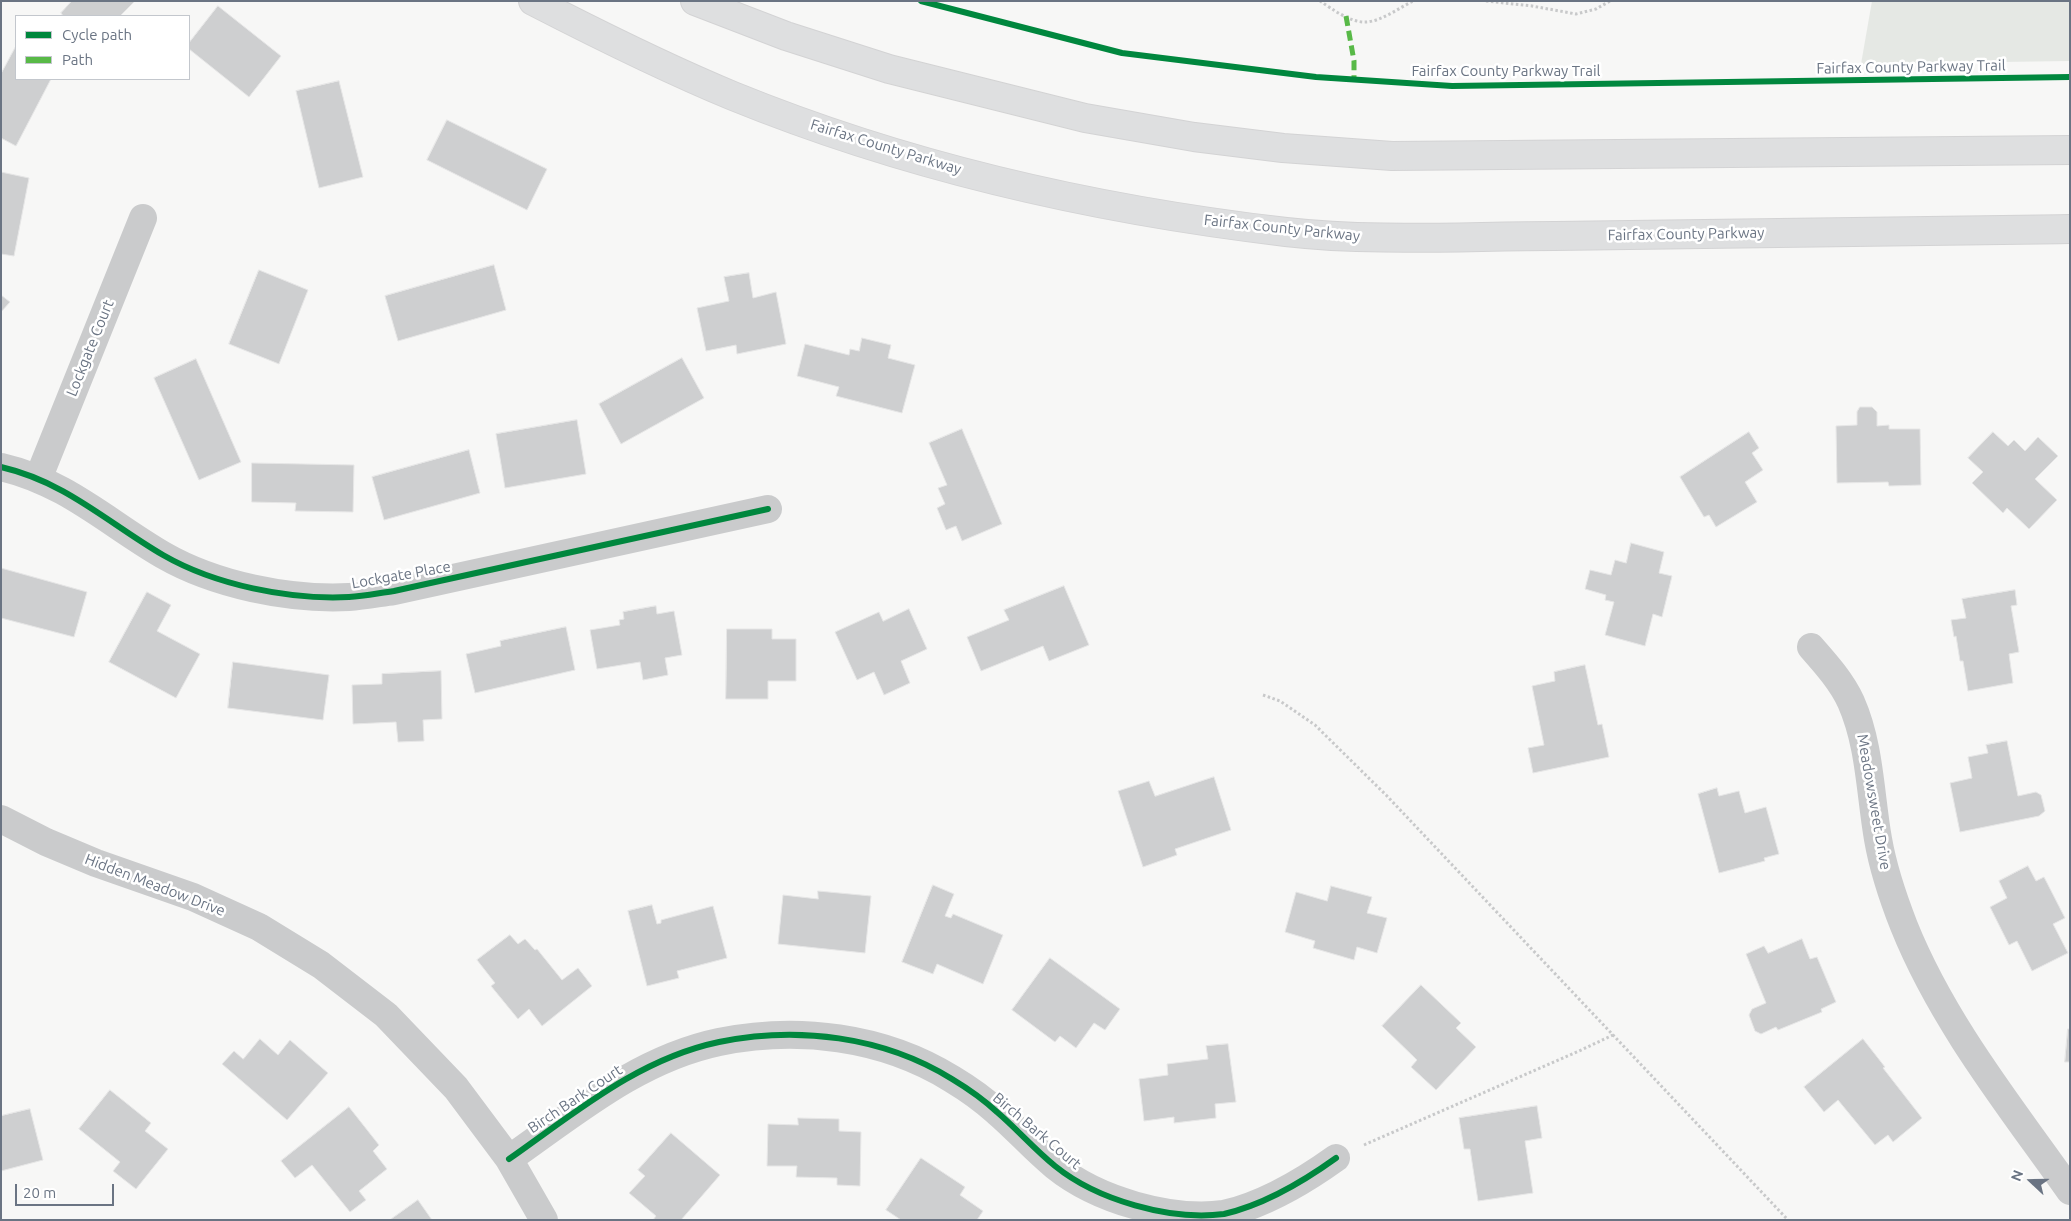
<!DOCTYPE html>
<html>
<head>
<meta charset="utf-8">
<style>
  body { margin:0 }
  #map { position:relative; width:2071px; height:1221px; overflow:hidden; background:#f7f7f6; font-family:Ubuntu,sans-serif }
  canvas { display:block }
  .frame { position:absolute; inset:0; border:2px solid #6a7483; pointer-events:none }
  .legend { position:absolute; left:15px; top:15px; width:175px; height:65px; box-sizing:border-box; background:#fff; border:1px solid #c3c7cd; margin:0; padding:6px 9px; list-style:none; font-size:15px; color:#6a7483 }
  .legend li { display:flex; align-items:center; gap:10px; height:25px }
  .legend b { width:25px; border:1px solid #c3c7cd }
  .north { position:absolute; left:2006px; top:1156px; width:50px; height:50px; -webkit-text-stroke:4px #fff; paint-order:stroke; rotate:291deg; font-size:14px; font-weight:700; line-height:20px; text-align:center; color:#6a7483 }
  .north::after { content:''; display:block; margin:auto; width:18px; height:22px; background:#6a7483; clip-path:polygon(50% 0,100% 100%,50% 72%,0 100%) }
  .scale { position:absolute; left:15px; top:1184px; width:99px; height:22px; box-sizing:border-box; border:2px solid #6a7483; border-top:0; padding-left:6px; font-size:15px; line-height:18px; white-space:nowrap; color:#6a7483; -webkit-text-stroke:4px #fff; paint-order:stroke }
</style>
</head>
<body>
<div id="map">
<canvas width="2071" height="1221"></canvas>
<div class="frame"></div>
<ul class="legend">
<li><b style="height:6px;background:#00873e"></b>Cycle path</li>
<li><b style="height:6px;background:#58b947"></b>Path</li>
</ul>
<div class="north">N</div>
<div class="scale">20 m</div>
</div>
<script>
const ctx = document.querySelector('canvas').getContext('2d');
ctx.lineJoin = 'round';
function fillPath(path, color) { ctx.fillStyle = color; ctx.fill(path, 'evenodd'); }
function trace(path, color, width, dash) { ctx.strokeStyle = color; ctx.lineWidth = width; ctx.lineCap = dash ? 'butt' : 'round'; ctx.setLineDash(dash || []); ctx.stroke(path); }
function label(font, color, halo, rows, align = 'center') {
  ctx.font = font + ' Ubuntu,sans-serif'; ctx.lineWidth = 5; ctx.setLineDash([]); ctx.textBaseline = 'middle'; ctx.strokeStyle = halo; ctx.fillStyle = color; for (const [text, x, y, turn = 0] of rows) {
    ctx.save(); ctx.translate(x, y); ctx.rotate((+turn || 0) * Math.PI / 180); ctx.textAlign = isNaN(turn) ? turn : align; if (halo) ctx.strokeText(text, 0, 0); ctx.fillText(text, 0, 0); ctx.restore();
  }
}
fillPath(new Path2D(`
  M1872,1H2070V61L1861,64Z`), '#e5e8e4');
const building = new Path2D(`
  M72,1H135L120,16H63L61,13Z
  M218,6L281,56L249,97L189,49V43Z
  M16,46V79H51L16,146L1,138V74Z
  M339,81L363,177L319,188L296,91Z
  M447,120L547,169L527,210L427,160Z
  M1,172L29,178L14,256L1,254Z
  M494,265L506,310L398,341L385,296Z
  M259,270L308,290L279,364L229,344Z
  M749,273L753,298L776,292L786,344L737,354L736,345L706,351L697,308L729,301L724,277Z
  M1,295L10,302L1,312Z
  M862,338L891,345L888,358L915,365L902,413L836,396L839,387L797,376L805,344L849,355L850,349L859,351Z
  M682,358L704,398L621,444L599,404Z
  M196,359L241,462L199,480L154,378Z
  M1860,407H1872L1877,412V426L1889,425V429H1920L1921,485L1889,486L1888,482L1837,483L1836,426L1857,425V412Z
  M577,420L586,474L505,488L496,434Z
  M962,429L1002,524L962,541L956,526L946,530L937,508L945,504L938,488L947,485L929,443Z
  M1749,432L1759,448L1752,453L1763,470L1745,482L1757,502L1716,527L1709,515L1704,517L1680,477Z
  M1993,432L2008,446L2014,440L2025,451L2038,437L2058,456L2035,479L2057,500L2029,529L2007,508L2003,513L1972,483L1983,472L1968,458Z
  M469,450L480,493L384,520L372,477Z
  M252,463L354,465L353,512L295,511L296,503L252,502Z
  M1631,543L1664,552L1659,573L1672,576L1662,617L1653,614L1645,646L1605,635L1614,602L1605,600L1606,595L1585,589L1590,570L1611,575L1615,560L1626,563Z
  M1,568L87,592L74,637L1,618Z
  M1064,586L1089,645L1049,661L1043,646L981,671L967,637L1009,620L1004,610Z
  M2015,590L2017,605L2011,606L2019,652L2009,654L2013,683L1968,691L1963,661H1960L1956,636L1954,637L1951,620L1966,618L1962,599Z
  M147,592L171,605L157,631L200,654L176,698L109,662Z
  M656,606L657,614L674,611L682,655L665,658L668,675L643,680L640,662L597,669L590,630L620,625L619,620L624,619L623,612Z
  M909,609L927,649L901,661L910,683L884,695L874,672L857,680L835,632L879,612L883,621Z
  M566,627L575,670L475,693L466,654L501,646L500,641Z
  M727,629H772V639H796V681H768V699H726Z
  M233,662L329,675L323,720L228,708Z
  M1585,665L1598,725L1602,724L1609,757L1533,773L1528,748L1544,745L1532,686L1555,681L1554,672Z
  M441,671L442,719L423,720L424,741L398,742L396,722L353,724L352,685L382,684V674Z
  M2007,741L2018,796L2036,792L2041,795L2045,811L2039,816L1960,832L1950,783L1972,778L1968,757L1988,753L1986,745Z
  M1214,777L1231,830L1175,849L1177,855L1143,867L1118,791L1149,781L1155,796Z
  M1717,788L1719,796L1739,791L1745,813L1766,807L1779,854L1764,858L1765,861L1719,873L1698,794Z
  M2028,866L2036,881L2044,877L2065,918L2053,924L2068,953L2032,971L2017,941L2009,945L1990,907L2007,898L1999,881Z
  M933,885L954,894L945,916L951,918L953,914L1003,935L983,984L937,964L933,974L902,962Z
  M1331,886L1372,897L1367,913L1387,918L1377,953L1357,947L1354,960L1313,948L1315,941L1285,932L1296,892L1327,901Z
  M818,891L871,896L865,953L778,944L783,895L818,899Z
  M652,905L657,924L661,923V920L713,906L727,958L677,971L679,978L647,986L628,911Z
  M510,935L518,944L525,939L535,950L537,949L562,980L578,968L592,986L542,1026L529,1009L518,1019L491,986L495,983L477,960Z
  M1802,939L1810,959L1817,957L1836,1002L1821,1009L1822,1012L1778,1030L1776,1027L1761,1034L1755,1031L1749,1015L1752,1009L1766,1003L1746,954L1764,946L1768,953Z
  M1050,958L1120,1009L1105,1030L1094,1023L1076,1048L1060,1036L1055,1042L1012,1010Z
  M1421,985L1461,1023L1456,1028L1476,1047L1436,1090L1411,1067L1417,1060L1382,1026Z
  M2068,1029H2070V1062H2065Z
  M260,1039L278,1055L290,1040L328,1073L287,1120L222,1064L234,1051L243,1059Z
  M1863,1039L1885,1067L1883,1068L1922,1118L1893,1142L1888,1135L1875,1145L1838,1100L1824,1112L1804,1087Z
  M1228,1044L1236,1102L1215,1104L1216,1118L1174,1123V1117L1144,1121L1139,1079L1168,1075L1167,1064L1208,1059L1206,1046Z
  M110,1090L151,1123L145,1131L168,1149L136,1189L113,1171L120,1162L79,1129Z
  M1537,1106L1542,1138L1525,1141L1533,1193L1478,1201L1470,1149H1464L1459,1118Z
  M349,1107L379,1145L373,1151L387,1169L359,1191L366,1200L350,1212L312,1165L295,1178L281,1161Z
  M30,1109L43,1160L1,1171V1116Z
  M798,1118L839,1119V1131L861,1132L860,1186L837,1185V1178L796,1177L797,1166H767L768,1124L798,1125Z
  M671,1133L720,1175L681,1220H653L656,1216L629,1193L645,1176L638,1170Z
  M921,1158L965,1187L960,1195L983,1211L977,1220H901L886,1210Z
  M418,1200L432,1220H390Z`);
fillPath(building, '#cecfd0');
trace(building, '#e6e6e6', 1);
const highway = new Path2D(`
  M533,1C599,35 665,68 733,96C910,168 1097,210 1286,232C1374,242 1466,236 1555,236C1726,235 1898,231 2070,229
  M695,1L786,36L889,69L1085,118L1194,137L1283,148L1392,156L2070,150`);
trace(highway, '#d3d3d4', 30);
trace(new Path2D(`
  M1320,1C1332,9 1351,23 1366,22C1382,21 1399,8 1413,1
  M1486,1L1532,6L1576,14L1596,9L1610,1
  M1263,695L1280,701L1315,725L1387,796L1788,1220
  M1364,1145L1579,1051L1613,1035`), '#c8c9ca', 3, [2.5, 2.5]);
trace(new Path2D(`
  M1,467C66,482 108,523 163,555C215,585 289,600 349,597C364,596 379,593 394,591L768,509
  M38,479L143,218
  M1811,647C1826,664 1842,682 1851,702C1870,745 1870,793 1878,839C1883,868 1893,898 1904,926C1943,1023 2010,1106 2070,1191
  M1,819L46,842L96,863L193,897L259,927L321,965L386,1015L456,1088L509,1159L544,1220
  M509,1159C575,1113 638,1059 719,1042C797,1026 883,1036 952,1079C967,1088 984,1100 997,1112C1017,1129 1034,1149 1055,1166C1097,1200 1170,1221 1224,1214C1263,1205 1304,1181 1336,1158`), '#cacbcc', 28);
trace(highway, '#dedfe0', 28);
trace(new Path2D(`
  M1346,16L1354,61V79`), '#58b947', 5, [10, 5]);
trace(new Path2D(`
  M921,1L1122,53L1316,77L1452,86L2070,77
  M1,467C66,482 108,523 163,555C215,585 289,600 349,597C364,596 379,593 394,591L768,509
  M509,1159C575,1113 638,1059 719,1042C797,1026 883,1036 952,1079C967,1088 984,1100 997,1112C1017,1129 1034,1149 1055,1166C1097,1200 1170,1221 1224,1214C1263,1205 1304,1181 1336,1158`), '#00873e', 6);
label('15px', '#6a7483', '#fff', [
  ["Fairfax County Parkway Trail",1911,67,-1],
  ["Fairfax County Parkway Trail",1506,71],
  ["Fairfax County Parkway",886,147,17],
  ["Fairfax County Parkway",1282,228,6],
  ["Fairfax County Parkway",1686,234,-1],
  ["Lockgate Court",90,348,-68],
  ["Lockgate Place",401,575,-10],
  ["Meadowsweet Drive",1874,802,80],
  ["Hidden Meadow Drive",155,885,21],
  ["Birch Bark Court",575,1099,-34],
  ["Birch Bark Court",1037,1131,40]
]);
</script>
</body>
</html>
